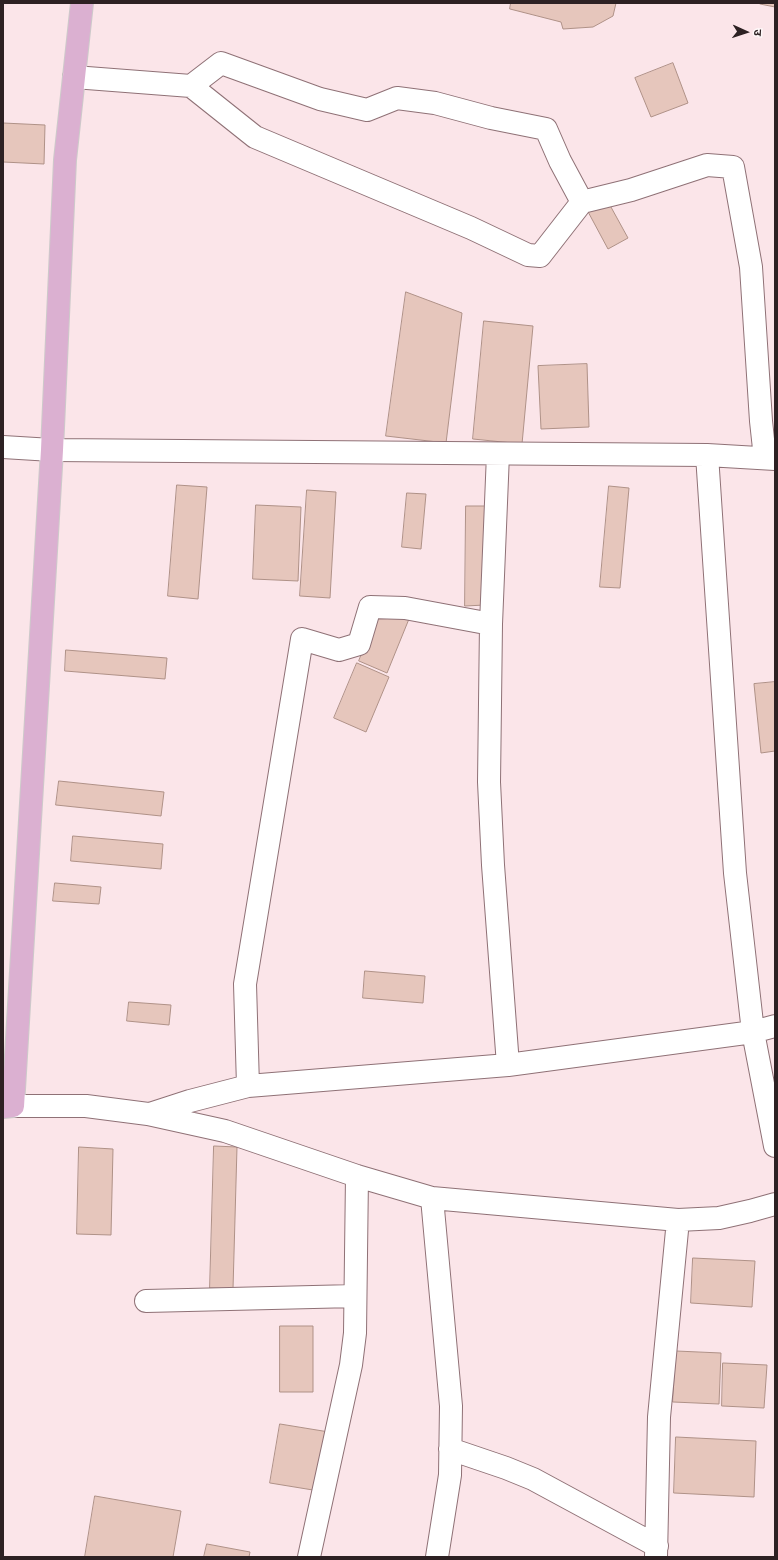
<!DOCTYPE html>
<html>
<head>
<meta charset="utf-8">
<style>
  body { margin:0 }
  #map { position:relative; width:778px; height:1560px; overflow:hidden; background:#fbe5e9; font-family:"Public Sans","Noto Sans Devanagari",sans-serif }
  canvas { display:block }
  .frame { position:absolute; inset:0; border:4px solid #2d2123; pointer-events:none }
  .north { position:absolute; left:726px; top:12px; width:40px; height:40px; -webkit-text-stroke:3px #fef7f8; paint-order:stroke; rotate:93deg; font-size:11px; font-weight:700; line-height:16px; text-align:center; color:#2d2123 }
  .north::after { content:''; display:block; margin:auto; width:14px; height:18px; background:#2d2123; clip-path:polygon(50% 0,100% 100%,50% 72%,0 100%) }
</style>
</head>
<body>
<div id="map">
<canvas width="778" height="1560"></canvas>
<div class="frame"></div>
<div class="north">उ</div>
</div>
<script>
const ctx = document.querySelector('canvas').getContext('2d');
ctx.lineJoin = 'round';
function fillPath(path, color) { ctx.fillStyle = color; ctx.fill(path, 'evenodd'); }
function trace(path, color, width, dash) { ctx.strokeStyle = color; ctx.lineWidth = width; ctx.lineCap = dash ? 'butt' : 'round'; ctx.setLineDash(dash || []); ctx.stroke(path); }
const building = new Path2D(`
  M511,3H616L613,16L593,27L563,29L561,22L510,9Z
  M760,3H775V7L760,4Z
  M673,63L688,103L651,117L635,78Z
  M3,123L45,125L44,164L3,162Z
  M606,198L628,238L608,249L586,208Z
  M406,292L462,313L446,443L386,436Z
  M484,321L533,326L522,444L473,439Z
  M587,364L589,427L541,429L538,366Z
  M177,485L207,487L198,599L168,596Z
  M609,486L629,488L620,588L600,587Z
  M307,490L336,492L330,598L300,596Z
  M407,493L426,494L421,549L402,547Z
  M256,505L301,507L298,581L253,579Z
  M466,506H485V605L465,606Z
  M383,602L411,614L387,673L359,661Z
  M66,650L167,658L165,679L65,671Z
  M357,663L389,677L366,732L334,718Z
  M775,682V751L761,753L754,684Z
  M59,781L164,792L161,816L56,805Z
  M73,836L163,844L161,869L71,861Z
  M55,883L101,887L99,904L53,901Z
  M365,971L425,976L423,1003L363,998Z
  M129,1002L171,1005L169,1025L127,1021Z
  M214,1146L237,1147L233,1289L210,1288Z
  M79,1147L113,1149L111,1235L77,1234Z
  M693,1258L755,1261L752,1307L691,1303Z
  M280,1326H313V1392H280Z
  M676,1351L721,1353L719,1404L673,1402Z
  M723,1363L767,1365L764,1408L722,1406Z
  M280,1424L329,1432L319,1491L270,1483Z
  M676,1437L756,1441L754,1497L674,1493Z
  M95,1496L181,1511L173,1557H85Z
  M207,1544L250,1552L249,1557H204Z`);
fillPath(building, '#e6c6bc');
trace(building, '#af9187', 1);
const minor = new Path2D(`
  M74,77L191,86L255,137L471,228L528,255L540,256L582,202L631,190L707,165L733,167L751,267L761,421L765,458
  M191,86L221,63L320,99L367,110L397,98L435,103L491,118L546,129L560,161L582,202
  M3,447L52,450L707,455L775,459
  M498,454L491,624L489,782L493,865L508,1065
  M707,455L735,873L753,1032L775,1146
  M248,1086L245,984L302,639L339,650L359,644L370,607L405,608L491,624
  M13,1106H86L148,1114L225,1131L357,1176L432,1198L678,1220L719,1218L750,1211L775,1204
  M150,1114L190,1101L248,1086L508,1065L753,1032L775,1026
  M432,1198L451,1406L450,1475L437,1557
  M146,1301L355,1296
  M450,1449L506,1468L533,1479L657,1546
  M309,1557L351,1365L355,1333L357,1176
  M656,1557L659,1417L678,1220`);
const primary = new Path2D(`
  M3,1107L13,1106L52,450L65,160L82,3`);
trace(minor, '#8f7176', 24);
trace(primary, '#cdcaca', 24);
trace(minor, '#fff', 22);
trace(primary, '#dbb0d1', 22);
</script>
</body>
</html>
